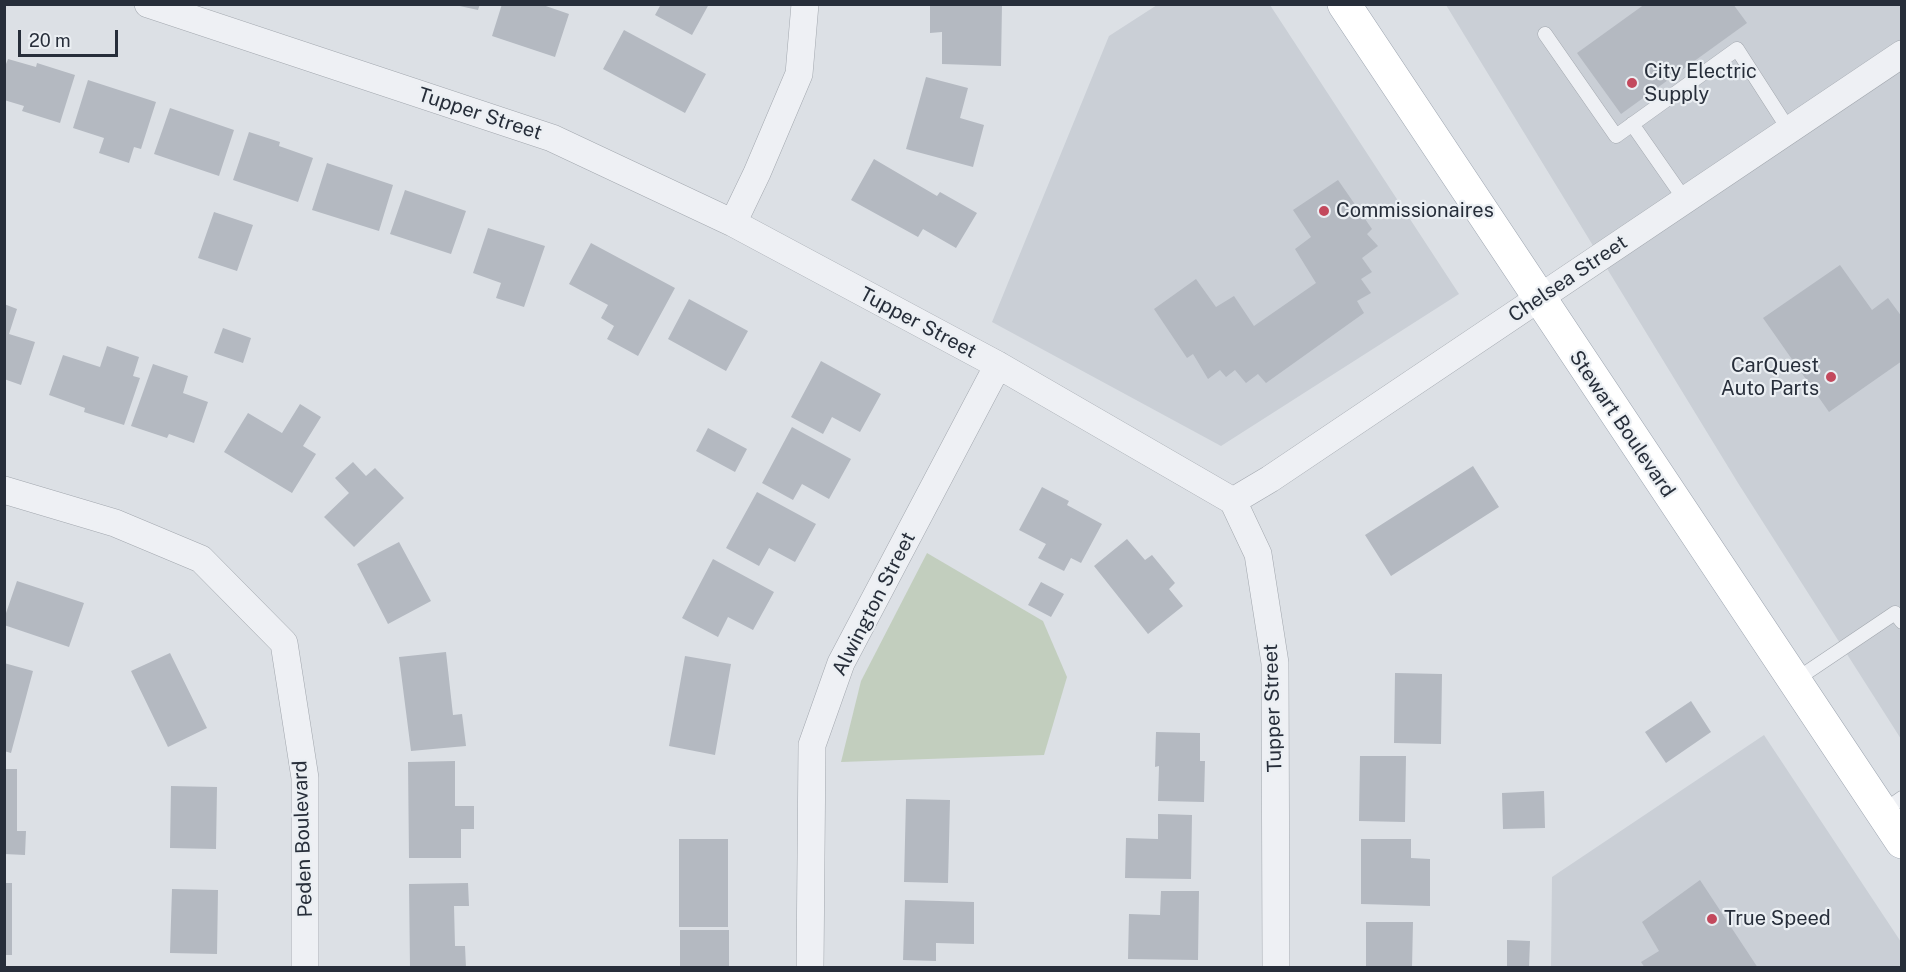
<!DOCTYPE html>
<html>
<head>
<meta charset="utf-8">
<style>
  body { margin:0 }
  #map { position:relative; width:1906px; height:972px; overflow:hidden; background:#dce0e5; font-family:"Public Sans",sans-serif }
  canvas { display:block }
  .frame { position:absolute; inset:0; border:6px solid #272e3a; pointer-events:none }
  .scale { position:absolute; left:18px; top:30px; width:100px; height:27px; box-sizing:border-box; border:3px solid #272e3a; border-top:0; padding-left:8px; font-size:18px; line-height:21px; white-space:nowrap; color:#272e3a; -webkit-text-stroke:4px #ebeff3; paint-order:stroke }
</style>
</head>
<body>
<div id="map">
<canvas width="1906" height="972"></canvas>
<div class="frame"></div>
<div class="scale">20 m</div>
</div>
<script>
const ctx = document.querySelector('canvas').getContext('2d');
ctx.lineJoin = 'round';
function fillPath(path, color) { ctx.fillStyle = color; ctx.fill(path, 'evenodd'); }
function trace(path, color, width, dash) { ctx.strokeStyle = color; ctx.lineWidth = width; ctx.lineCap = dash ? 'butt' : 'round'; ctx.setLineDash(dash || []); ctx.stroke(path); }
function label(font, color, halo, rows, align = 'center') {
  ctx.font = font + ' "Public Sans",sans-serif'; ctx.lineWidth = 4.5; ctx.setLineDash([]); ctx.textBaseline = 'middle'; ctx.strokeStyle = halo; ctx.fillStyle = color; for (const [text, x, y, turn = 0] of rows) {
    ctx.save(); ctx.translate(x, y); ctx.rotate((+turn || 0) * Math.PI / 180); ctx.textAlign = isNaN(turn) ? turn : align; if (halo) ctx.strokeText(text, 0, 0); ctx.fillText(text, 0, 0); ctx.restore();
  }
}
fillPath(new Path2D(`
  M1157,5H1270L1459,294L1221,446L992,322L1109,36Z
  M1446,5H1901V739L1738,483Z
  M1764,735L1901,942V967L1551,968L1552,877Z`), '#cacfd6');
fillPath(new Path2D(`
  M927,553L1043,621L1067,677L1044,755L841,762L861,681Z`), '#c2cebe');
fillPath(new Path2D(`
  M461,4H480L478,10L455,5Z
  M502,4H540L569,14L555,57L492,36Z
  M661,4H709L692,35L655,15Z
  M930,4H1002L1001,66L942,64V32L930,33Z
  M1645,4H1733L1747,23L1621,114L1577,53Z
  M624,30L706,74L685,113L603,69Z
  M8,59L36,67L37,63L75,75L60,123L22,111L24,106L4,100V69Z
  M926,77L968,88L960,118L984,125L973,167L906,149Z
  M88,80L156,102L141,149L134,147L129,163L99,153L104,138L73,128Z
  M170,108L234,130L219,176L154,154Z
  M249,132L280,142L279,146L313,158L298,202L233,180Z
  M874,159L937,196L940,192L977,213L956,248L923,229L918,237L851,200Z
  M327,163L393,185L379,231L312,210Z
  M1338,180L1372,229L1367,234L1378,246L1362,258L1372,272L1361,279L1371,293L1357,301L1364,313L1266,383L1258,374L1246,383L1235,370L1226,377L1220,370L1208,379L1193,354L1187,358L1154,309L1196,279L1216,307L1234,296L1254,326L1316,283L1295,249L1311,237L1293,210Z
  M405,190L466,211L451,254L390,234Z
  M214,212L253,225L237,271L198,258Z
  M488,228L545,246L524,307L496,298L501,283L473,273Z
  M591,243L675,288L638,356L607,339L614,326L601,318L608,305L569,284Z
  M1840,265L1872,310L1888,298L1902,317V361L1829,412L1763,318Z
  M689,299L748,331L726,371L668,339Z
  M4,304L17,309L9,334L35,342L21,385L4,379Z
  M223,328L251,338L243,363L214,353Z
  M107,346L139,357L133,376L140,378L124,425L84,412L85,408L49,395L63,355L100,367Z
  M821,361L881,394L860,432L832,417L823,434L791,417Z
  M153,364L188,376L183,393L208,402L194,443L169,434L167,438L131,426Z
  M300,404L321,417L303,446L316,454L292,493L224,452L248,413L282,433Z
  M792,427L851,459L829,499L802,484L793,500L762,483Z
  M708,428L747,449L735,472L696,451Z
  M353,462L366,476L375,468L404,498L354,547L324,517L349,493L335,478Z
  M1473,466L1499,507L1391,576L1365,535Z
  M1042,487L1069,501L1067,505L1102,524L1081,563L1071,558L1064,571L1038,558L1046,544L1019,530Z
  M757,492L816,524L795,562L769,548L759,566L726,548Z
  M1127,539L1145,560L1152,555L1175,583L1169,589L1183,606L1148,634L1094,566Z
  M399,542L431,601L388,624L357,564Z
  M713,559L774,592L753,630L728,617L718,637L682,618Z
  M17,581L84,603L69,647L4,625V619Z
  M1041,582L1064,594L1051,617L1028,605Z
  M446,652L453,715L462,714L466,746L411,751L399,657Z
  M170,653L207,728L168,747L131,671Z
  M685,656L731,664L715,755L669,746Z
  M4,663L33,671L11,753L4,751Z
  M1395,673L1442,674L1441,744L1394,743Z
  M1691,701L1711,732L1666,763L1645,732Z
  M1156,732L1200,733V761H1205L1204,802L1158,801L1159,766L1155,767Z
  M1360,756H1406L1405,822L1359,821Z
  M455,761V806H474V829H461V858H409L408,762Z
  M4,769H17V831H26L25,855L4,854Z
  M171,786L217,787L216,849L170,848Z
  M1544,791L1545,828L1503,829L1502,793Z
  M906,799L950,800L948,883L904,882Z
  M1158,814L1192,815L1191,879L1125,878L1126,838L1158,839Z
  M679,839H728V927H679Z
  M1361,839H1411V858L1430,859V906L1361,904Z
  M1700,880L1758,968H1645L1641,962L1659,951L1642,922Z
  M4,883H12V955H4Z
  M468,883L469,906H454L455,946H465L466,968H410L409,884Z
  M172,889L218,890L217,954L170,953Z
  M1161,891H1199L1198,960L1128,959L1129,914L1160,915Z
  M905,900L974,902V944L936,943V961L903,960Z
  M1366,922H1413L1412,968H1366Z
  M680,930H729V968H680Z
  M1507,940L1530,941L1529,968H1507Z`), '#b4b9c1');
const service = new Path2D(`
  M1545,34L1616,136L1737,49L1789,130
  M1632,124L1685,200
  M1794,681L1895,613L1902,622
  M1882,812L1902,798`);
const minor = new Path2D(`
  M148,4L552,138L733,223L998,365L1233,501L1258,554L1275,663L1276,968
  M733,223L757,173L799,74L805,4
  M4,490L115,523L201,559L284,643L305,778V968
  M1233,501L1270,479L1902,54
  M810,968L812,745L841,663L998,365`);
const primary = new Path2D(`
  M1344,4L1902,842`);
trace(service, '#a2a7ae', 15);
trace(minor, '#a2a7ae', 28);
trace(primary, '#9ca4b0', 34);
trace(service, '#eef0f4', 14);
trace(minor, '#eef0f4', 27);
trace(primary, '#fff', 33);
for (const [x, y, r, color] of [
  [1632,83,6,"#c3495d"],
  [1324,211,6,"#c3495d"],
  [1831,377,6,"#c3495d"],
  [1712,919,6,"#c3495d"]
]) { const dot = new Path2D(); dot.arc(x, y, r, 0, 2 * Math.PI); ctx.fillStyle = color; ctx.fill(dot); trace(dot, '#ebeff3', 2); }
label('20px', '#272e3a', '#ebeff3', [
  ["City Electric",1644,72],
  ["Supply",1644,95],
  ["Commissionaires",1336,211],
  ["CarQuest",1819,366,"right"],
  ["Auto Parts",1819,389,"right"],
  ["True Speed",1724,919]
], 'left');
label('20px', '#272e3a', '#ebeff3', [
  ["Tupper Street",480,114,18],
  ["Chelsea Street",1568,279,-34],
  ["Tupper Street",918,323,28],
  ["Stewart Boulevard",1622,424,56],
  ["Alwington Street",874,604,-63],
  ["Tupper Street",1273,708,-92],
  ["Peden Boulevard",303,839,-92]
]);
</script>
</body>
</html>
